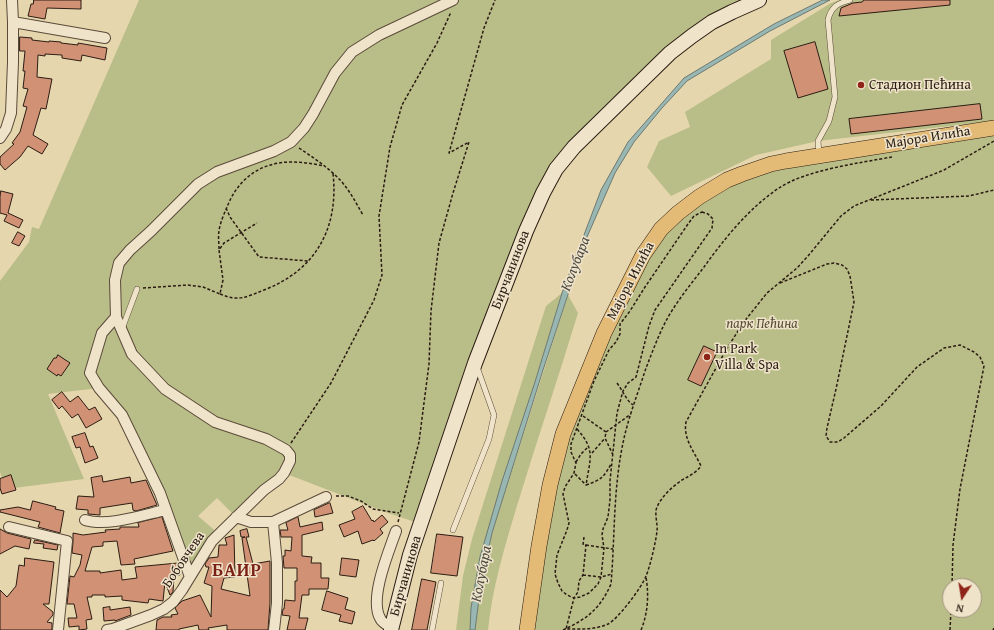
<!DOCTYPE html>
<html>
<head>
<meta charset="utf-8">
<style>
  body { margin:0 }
  #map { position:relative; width:994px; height:630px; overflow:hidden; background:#e6d6ad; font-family:"Gentium Book Plus",serif }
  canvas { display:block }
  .north { position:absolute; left:942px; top:578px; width:40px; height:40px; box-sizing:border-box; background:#efe4ca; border:1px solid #a19481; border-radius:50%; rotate:192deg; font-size:11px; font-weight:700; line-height:16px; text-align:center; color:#2b1c13 }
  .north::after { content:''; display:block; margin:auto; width:14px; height:18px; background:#8f2418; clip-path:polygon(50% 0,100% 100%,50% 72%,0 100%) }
</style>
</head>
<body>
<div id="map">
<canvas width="994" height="630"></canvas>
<div class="north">N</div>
</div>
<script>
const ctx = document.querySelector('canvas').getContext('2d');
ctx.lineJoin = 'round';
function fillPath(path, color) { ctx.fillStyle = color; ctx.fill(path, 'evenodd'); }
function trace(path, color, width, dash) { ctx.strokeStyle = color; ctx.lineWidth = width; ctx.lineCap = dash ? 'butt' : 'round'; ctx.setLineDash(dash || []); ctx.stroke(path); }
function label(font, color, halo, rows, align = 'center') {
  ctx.font = font + ' "Gentium Book Plus",serif'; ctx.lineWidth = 3; ctx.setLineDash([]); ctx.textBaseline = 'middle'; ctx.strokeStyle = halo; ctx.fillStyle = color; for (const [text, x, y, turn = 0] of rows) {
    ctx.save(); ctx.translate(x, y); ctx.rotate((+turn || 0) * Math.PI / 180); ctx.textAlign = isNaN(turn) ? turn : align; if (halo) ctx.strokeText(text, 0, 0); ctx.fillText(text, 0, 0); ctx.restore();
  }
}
fillPath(new Path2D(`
  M139,0H759L712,22L556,169L421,524L388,513L284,473L236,517L217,498L198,516L219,534L190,577L122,415L99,388L48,394L84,479L6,489L0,472V281L29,242L32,227L39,229Z
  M840,0H994V121L818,141L756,155L671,196L647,167L659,141L690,127L685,112L771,59V40L831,3Z
  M994,128V630H527L563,434L661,229L759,168ZM950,586H974V610H950Z
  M562,293L535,382L502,481L471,608L470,630H456L463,576L472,539L546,306Z
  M568,295L578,313C558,379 536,443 516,509C504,549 492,589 488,630H475L481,583L492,533Z`), '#b9bd87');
const water = new Path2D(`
  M823,0H830L770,31L687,81L662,108L634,142L615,173L587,237L543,370L492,533L481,583L475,630H470L471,608L480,557L502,481L535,382L562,293L601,190L628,142L684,78L774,24Z`);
fillPath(water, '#98b7b2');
trace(water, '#6c7972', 1);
const building = new Path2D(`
  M34,0H81V9L47,8L45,19L28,16L31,4H33Z
  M864,0H950V5L839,16L841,8L853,3L862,2Z
  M20,37L32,38V40L49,42V41L61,42V43L78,45V43L107,48L105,60L82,55L81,61L62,58V55L45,54V56L38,55L37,77L52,79L46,109L41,108L33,135L48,144L42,154L28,146L20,157L5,170L0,164V157L14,144L12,143L20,132L27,107L23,106L28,89L23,88L25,71H23L25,51H20Z
  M815,42L828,89L798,98L784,51Z
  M980,104L982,119L851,134L849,119Z
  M1,191L13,194L8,213L23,220L19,228L4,221L7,215L0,213V198Z
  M18,232L25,236L19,246L12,243Z
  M704,346L717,352L701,386L688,380Z
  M58,355L70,363L61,376L58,374L57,376L47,369L54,358H56Z
  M62,392L70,402L78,396L89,410L95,407L102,419L86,428L78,414L72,418L62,406L59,409L52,400Z
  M85,433L90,447L93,446L98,458L85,463L80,447L76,448L72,437Z
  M11,475L16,490L2,494L0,488V479Z
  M102,476L103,482L130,477L131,483L146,480L157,505L136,511L133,510L132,503L100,508V515L88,514V510L76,509L78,496L94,497L91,478Z
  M33,501L56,507L55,509L64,511L60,533L38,527L40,522L0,512V510L18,507L30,510Z
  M330,503L333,513L315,517L314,510Z
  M363,506L372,521L373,520L374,522L382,515L388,522L380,529L383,533L374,541L373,540L362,544L358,531L344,537L339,525L355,519L352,512Z
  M162,517L173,551L134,559L135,564L121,565L117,541L103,542V546L92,547L85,571H100V573L121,570L122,580L137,578L135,567L178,563L180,575L174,576L173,592L170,595L165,582L163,601L149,599L148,603L122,600V596L105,597V595H92V597H87L92,619L86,620L87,629L79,630V626L69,627L68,618H77L74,604H67L70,576L74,577L80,565L82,555L72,553L73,542V533L83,535L106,532L105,530L120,529V527H139L138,523Z
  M298,517L300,527L322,522L323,530L302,535V556L312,557L311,563H321V578H329L328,589H309V595H302L299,618H308L305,630H287L290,616L282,615L283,609H284L285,600L295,601V581H297V568H284L283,556H285V550L291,551L292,537H281L280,530H288L286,523Z
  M0,529L7,533L31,539L29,549L15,546L0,554Z
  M247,529L249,537H246L253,564L270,561V603L268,630H227V625L208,628L209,630H199L198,625L179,629V630H156L157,620L163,617H172L171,615L178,614L175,608L182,601L200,595L211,617L212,586L204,583L209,567H206L205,564L209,558L218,557L219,545H227L225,538L234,535L235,577L224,578L221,589L250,596L242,538L245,537H241L240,531Z
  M437,534L463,537L457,576L431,573Z
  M35,540L58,545L57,550L43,548L44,544L34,543Z
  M25,558L54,562L49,604H43L53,612V615L47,622L52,623V630H0V590L7,597L16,586L19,565L24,566Z
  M342,558L359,560L356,577L340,575Z
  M422,579L436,582L427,630H412Z
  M327,591L348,598L345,609L355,612L352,624L339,621L341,615L322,610Z
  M110,607V610L130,607L131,615L115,621V620L104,621L103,608Z`);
fillPath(building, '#d09175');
trace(building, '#2b1c13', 1);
const service = new Path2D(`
  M819,155L818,141L829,121L835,97L828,20C831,7 838,3 850,0
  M122,329L137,289
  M453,530L489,439L494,415L477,367
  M432,630L441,583`);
const minor = new Path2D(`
  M13,22L105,38
  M0,138L6,129L11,113L13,62V22L12,0
  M116,317L102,333L90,373L99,388L122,415L160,493L190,577
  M236,517L251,522H273L277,563V603L274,630
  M85,520C107,527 143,515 165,510
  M273,522L326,497
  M9,527L67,541L58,630
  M391,627C387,625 382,623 380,618C369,598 389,551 396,531
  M107,630L113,629L151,615L164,609L173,602L182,590L212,541L264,490L279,479L284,473L290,461V455L286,450L266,439L215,422L165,389L132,354L116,317L115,280L119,263L130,250L151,231L198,184L217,172L274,151L291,142L304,128L313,114L335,73L352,52L379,35L453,0`);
const secondary = new Path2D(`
  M391,630L410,555L475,363L526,231L543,193L556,169L574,147L670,53L692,36L712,22L732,12L759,0`);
const primary = new Path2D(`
  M527,630L539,546L550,485L563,434L604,333L643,255L661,229L678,213L699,197L727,180L742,174L771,164L786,161L994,128`);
trace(service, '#5a4a3a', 6);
trace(minor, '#5a4a3a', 12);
trace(secondary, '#2b1c13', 16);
trace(primary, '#2b1c13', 16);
trace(new Path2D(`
  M299,148C314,158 329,168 341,181C350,191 356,203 363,215
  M871,200L969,196L994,190
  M226,208L230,217L259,257L308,261
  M702,212L708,214L713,219L712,228L655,310L649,326L636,377L628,383L623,391L617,413L610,481V500L608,517L603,529L602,535L604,548L601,577L598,584L589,593L580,597L574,598L567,595L562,591L558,583L555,574L557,555L567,530L569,523L563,494L565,487L574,473L576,463L571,452V444L594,381L609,350L616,342L620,334V324L630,311L645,287L688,224L694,216Z
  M219,249C219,243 218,237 219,231C220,223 224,214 227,207C238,179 260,162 292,162C303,162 314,164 325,166
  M780,283L827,264L834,263L842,265L847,269L850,276L854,302L836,389L827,428L826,436L830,442H838L844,438L881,406L917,367L944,348L960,345L974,352L980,357L984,366L960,489L953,545L952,586
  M143,288L188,285L203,287L220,294L223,280L219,250L224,243L257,223
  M220,294C239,302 246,297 264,290C316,270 339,228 333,173
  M617,383C623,391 626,400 633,405
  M583,416L606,432L605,438L613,455
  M577,429C596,450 590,459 586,485C601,480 604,477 611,464
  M606,432L631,414
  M291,443L331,383L374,300L382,275L379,216L390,147L402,105L437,43L451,12
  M592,453L605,438
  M576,462L581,454L589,446
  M575,474L586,485
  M336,496H348L361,501L373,509L399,513
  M398,522L419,442L429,364L431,311L439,243L453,193L469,142L449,153L484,28L495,0
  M584,537L583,545H586L583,575L579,581L578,592L574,598L566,629C580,629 595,630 608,624C618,619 642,587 646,576C650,567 656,541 657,531C658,524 654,514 657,507C662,496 672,487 682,480C689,476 696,473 701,466C694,451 683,439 686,422L726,350L743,323L767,293L797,268L808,256L841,216L854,206L944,170L994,141
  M586,545L613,549
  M583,575L601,577L612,574
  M563,630C587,619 600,609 611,584C615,538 613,490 623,443C628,418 638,393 646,368C652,353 658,336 666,321C676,302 691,284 704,267C725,238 749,208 779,188C806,170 859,163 892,157
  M641,630C648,613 649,595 646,577
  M950,630L951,610
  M993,630L994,628`), '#2b1c13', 1.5, [3, 2]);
trace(service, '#efe4ca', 5);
trace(minor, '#efe4ca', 10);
trace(secondary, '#efe4ca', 14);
trace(primary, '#e3bb76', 15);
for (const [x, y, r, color] of [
  [861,85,4,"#8f2418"],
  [707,357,4,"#8f2418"]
]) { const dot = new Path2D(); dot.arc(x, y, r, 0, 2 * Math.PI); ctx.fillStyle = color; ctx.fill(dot); trace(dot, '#efe4ca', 1.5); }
label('14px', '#2b1c13', '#efe4ca', [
  ["Стадион Пећина",869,85],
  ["In Park",715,349],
  ["Villa & Spa",715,365]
], 'left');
label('14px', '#2b1c13', '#efe4ca', [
  ["Мајора Илића",928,138,-9],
  ["Бирчанинова",511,270,-69],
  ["Мајора Илића",631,281,-62],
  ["Бобовчева",184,560,-56],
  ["Бирчанинова",406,576,-74]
]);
label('italic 14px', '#564c36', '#efe4ca', [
  ["парк Пећина",762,324]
]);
label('italic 15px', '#4c4a43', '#efe4ca', [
  ["Колубара",576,264,-69],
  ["Колубара",482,574,-79]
]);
ctx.letterSpacing = '1px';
label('bold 18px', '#7a1f14', '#efe4ca', [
  ["БАИР",237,571]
]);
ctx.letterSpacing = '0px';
</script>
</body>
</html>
